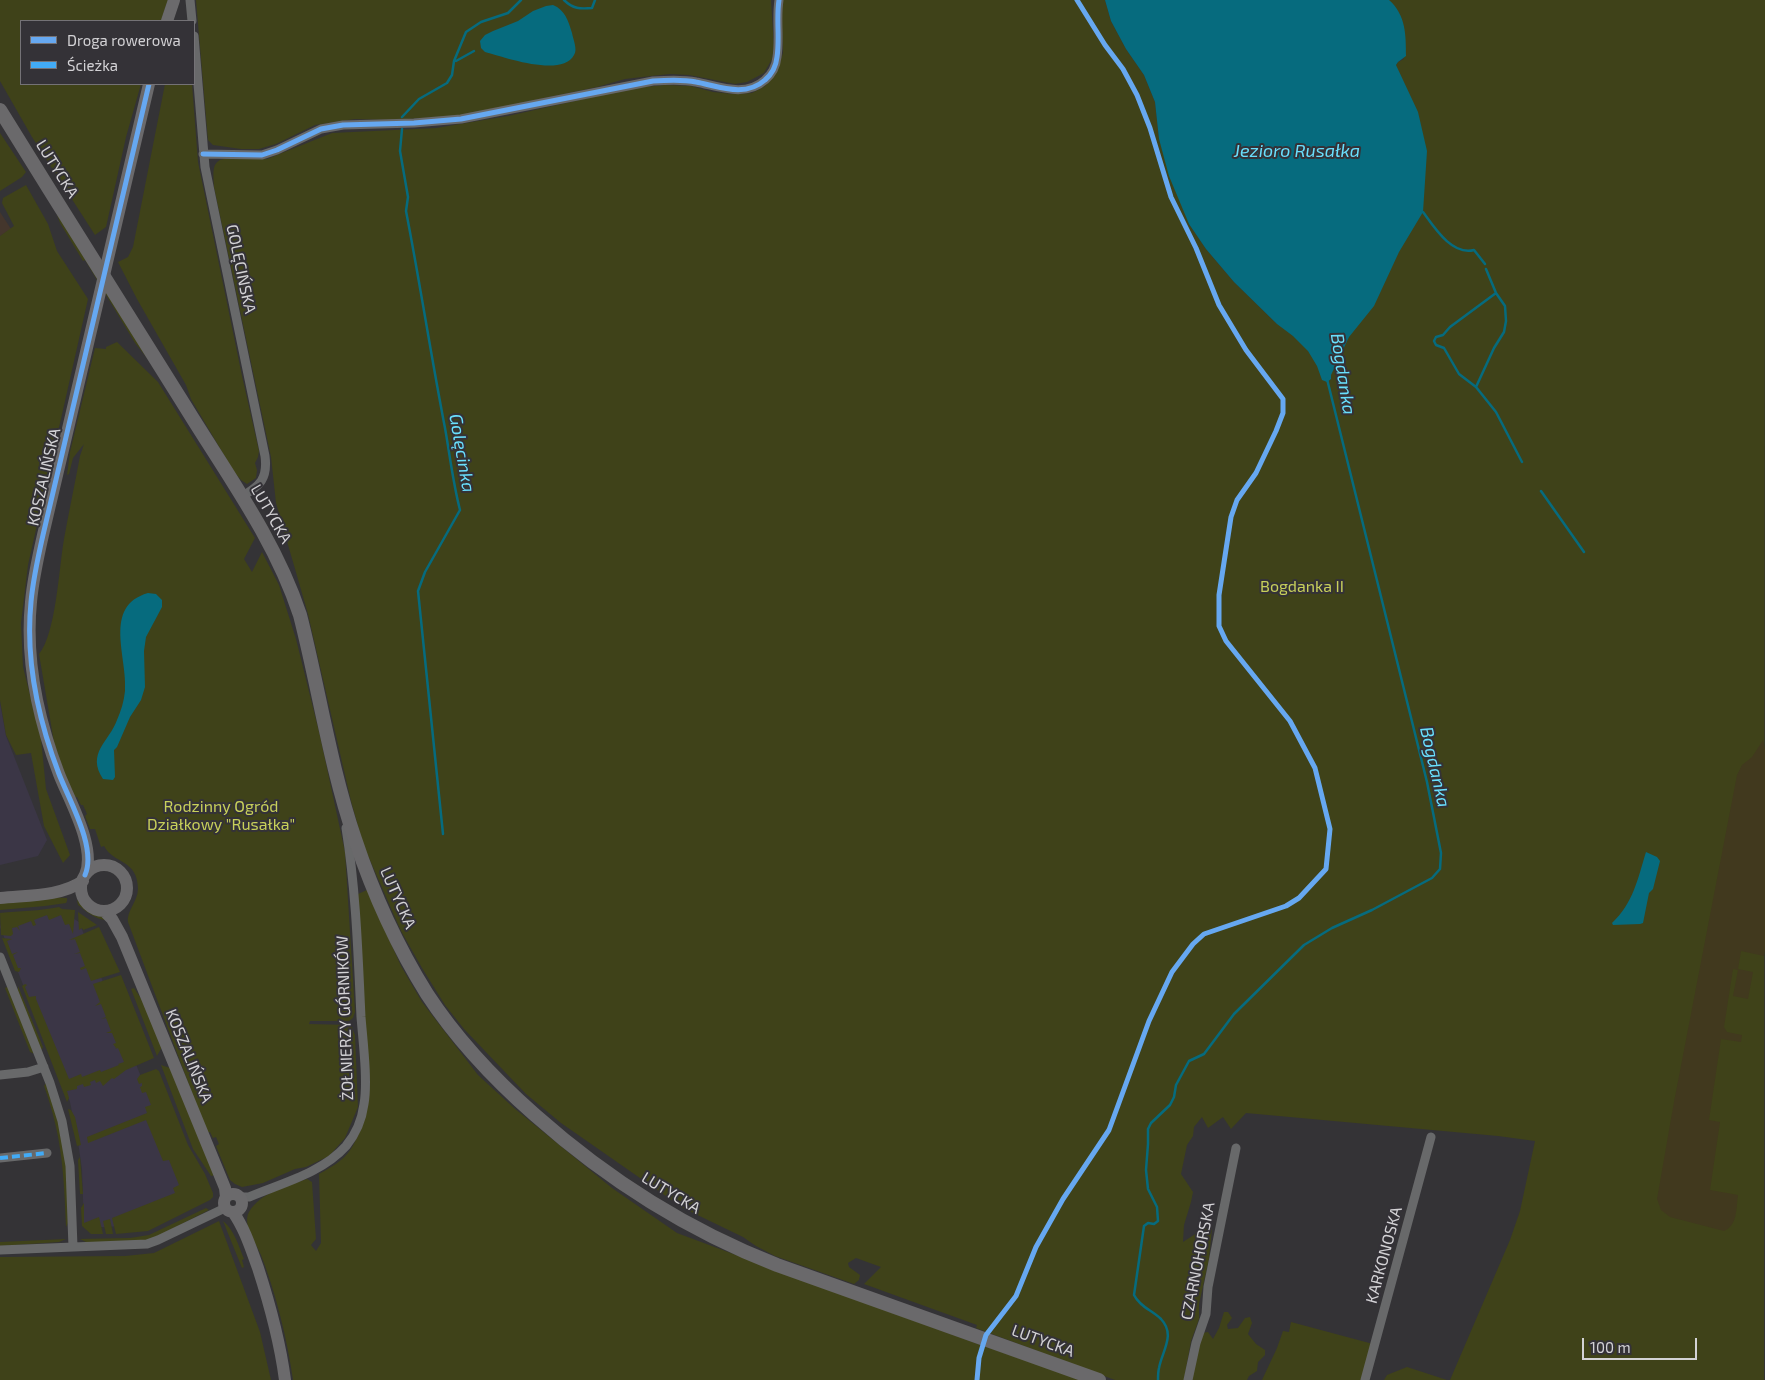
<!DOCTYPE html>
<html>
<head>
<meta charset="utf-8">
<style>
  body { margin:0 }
  #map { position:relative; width:1765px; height:1380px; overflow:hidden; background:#343336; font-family:"Exo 2",sans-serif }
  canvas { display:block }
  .legend { position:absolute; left:20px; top:20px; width:175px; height:65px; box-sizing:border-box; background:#343237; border:1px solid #747276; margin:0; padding:6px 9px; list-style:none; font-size:15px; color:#d3d2d5 }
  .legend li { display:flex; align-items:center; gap:10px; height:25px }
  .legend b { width:25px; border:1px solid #747276 }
  .scale { position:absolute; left:1582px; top:1338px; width:115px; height:22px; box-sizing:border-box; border:2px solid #d3d2d5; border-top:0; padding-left:6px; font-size:15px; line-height:18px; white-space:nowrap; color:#d3d2d5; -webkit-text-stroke:4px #343237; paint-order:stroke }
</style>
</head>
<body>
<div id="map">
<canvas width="1765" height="1380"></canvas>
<ul class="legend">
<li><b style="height:6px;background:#66a8f1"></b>Droga rowerowa</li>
<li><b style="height:6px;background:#42abf6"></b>Ścieżka</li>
</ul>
<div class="scale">100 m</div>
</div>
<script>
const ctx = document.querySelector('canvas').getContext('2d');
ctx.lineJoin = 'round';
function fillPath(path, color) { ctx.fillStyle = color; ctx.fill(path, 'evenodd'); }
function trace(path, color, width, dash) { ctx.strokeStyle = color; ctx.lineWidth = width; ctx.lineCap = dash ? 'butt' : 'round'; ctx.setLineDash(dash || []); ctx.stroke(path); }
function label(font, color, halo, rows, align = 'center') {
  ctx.font = font + ' "Exo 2",sans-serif'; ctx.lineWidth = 4; ctx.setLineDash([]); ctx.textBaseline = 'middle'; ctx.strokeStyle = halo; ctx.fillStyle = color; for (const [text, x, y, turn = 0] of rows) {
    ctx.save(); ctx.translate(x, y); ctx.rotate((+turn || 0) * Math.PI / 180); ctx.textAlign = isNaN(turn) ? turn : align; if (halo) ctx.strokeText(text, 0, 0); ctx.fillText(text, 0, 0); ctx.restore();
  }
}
fillPath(new Path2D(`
  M0,703L6,736L47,840L38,856L0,865Z
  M63,912L79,922L186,1189L122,1226L84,1228L82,1169L78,1142L70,1102L0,927L3,919Z`), '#3b3646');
fillPath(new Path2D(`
  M0,212L11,229L0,236Z`), '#44362c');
fillPath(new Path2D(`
  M0,0H168L161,21H21V84H141L126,137L106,227L95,235L32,137L0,81Z
  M196,0H771L774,48L772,59L764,73L747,82L735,84L689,75L670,74L651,76L625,79L597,87L458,116L391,120L355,119L315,125L276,144L259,149H241L213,145L208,140Z
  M782,0H1105L1111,21L1126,49L1144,75L1155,102L1159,139L1189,224L1206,249L1234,282L1277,324L1399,79L1396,65L1398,62L1404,59L1377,0H1765L1764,1380H1450L1510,1240L1520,1211L1535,1141L1498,1136L1246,1113L1231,1129L1223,1117L1208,1128L1202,1117L1194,1127L1193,1136L1187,1145L1181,1174L1193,1192L1191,1202L1184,1225L1183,1242L1203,1229L1212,1228L1209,1259L1199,1304V1319L1191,1341L1184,1380H1115L976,1328L977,1325L864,1284L881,1267L856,1258L848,1263L849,1267L860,1275L859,1280L854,1284L775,1256L756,1246L743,1237L683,1208L561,1123L526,1094L464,1029L445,1005L422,968L401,931L376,874L363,844L351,801L308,614L276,503L271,457L214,187C214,176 210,161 224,159H267L332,133L436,128L508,116L633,88L665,85L691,86L713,92L733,94L752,93L765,86L775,74L779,65L783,53L781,7Z
  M165,84H192L198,162L242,376L259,451L258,457L255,463L257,470L256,478L247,484L241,480L234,472L191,399L186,385L137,299L118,262L128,257L133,247Z
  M0,133L26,172L22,177L0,191Z
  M26,185L48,224L57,251L88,299L28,565L21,623L23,667L41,739L46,789L70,855L63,863L44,826L31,753L16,755L6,735L0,700V236L14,226L2,203L3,198Z
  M56,212L151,363L135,343L85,260L83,261L60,223Z
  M117,342L158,382L255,538L244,559L252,572L262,552L279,585L296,639L320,736L345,852L355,1012L353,1018L349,1021H310L309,1024L351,1025L355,1035L358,1107L345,1138L329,1156L306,1167L295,1169L263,1183L242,1187L235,1184L230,1180L216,1146L219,1144L216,1137L213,1138L210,1132L207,1133L128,922C126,912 138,901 138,889C138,859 113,864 104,846L101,847L95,829H90L85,816L87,814L83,805H81L77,797H74L55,748L39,654C56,634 59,567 64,539C69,511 75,483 80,456L84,444L73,458L69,474L67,475L70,452L95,348L106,349V347Z
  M367,890L401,966L422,1002L478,1075L514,1108L612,1188L677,1233L819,1286L978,1344L1083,1380H293C287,1338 276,1294 261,1255C256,1243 242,1224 249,1212C260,1193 287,1186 307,1179L312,1182L316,1239L311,1245L316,1251L321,1243L319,1174C348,1158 350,1154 363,1124L358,894Z
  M47,897L67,898V901L66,903L45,906L0,910V902Z
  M77,900L91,910L101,914L106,920C96,920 86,911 78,905Z
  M59,907L62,909L75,910L73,934L69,924L65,925L61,915L49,920L47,915L34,920L36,925L33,926L31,921L18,926L20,931L17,927L12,928L13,934L11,936L1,935L0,913C20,911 40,911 59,907Z
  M78,912L97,925L83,930L82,928L79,930Z
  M99,927L120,972L91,981L86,968L81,970L80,968L85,966L80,953L74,954L80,952L75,939L69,940Z
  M2,938L12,939L7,941L12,954L18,952L13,955L18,968H21L19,972L15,971Z
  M121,975L154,1058L126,1070L114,1079L112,1078L103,1086L100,1081L96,1083L95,1080L90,1082L91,1085L84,1087L83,1084L77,1086V1089L67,1091L69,1098L67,1102L22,986L25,984L27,985L25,987L29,997L36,996V999L69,1079L81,1074L82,1077L100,1070L101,1072L119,1065L118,1064L124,1062L118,1048L115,1049L116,1048L113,1044L116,1043L112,1033H106L111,1031L106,1018L101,1019L106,1017L101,1004L95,1006L100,1002L93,984Z
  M18,986L43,1047L41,1051L18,991Z
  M7,987L9,988L35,1054L30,1052L5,988Z
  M134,988L146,1006L162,1047L157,1056L131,989Z
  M161,1065L170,1068L215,1175L211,1176L193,1149Z
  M156,1069L159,1071L188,1145L205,1174L213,1193V1197L210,1200L148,1231L116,1234L112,1218L175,1193L173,1188L179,1185L169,1160L163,1161L146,1120L88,1143L87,1137L147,1113L145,1107L151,1105L146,1092L142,1093L140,1087L142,1086V1083L139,1084L137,1079L140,1075Z
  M46,1083L58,1117L67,1169L68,1223L66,1227C64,1174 62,1136 44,1086Z
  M68,1109L71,1110L75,1117L81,1145L77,1146Z
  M80,1157L83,1194H80L78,1160Z
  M84,1203V1223L99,1217L103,1234H91L82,1226L81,1208Z
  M206,1208L209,1210L160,1235L146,1240L123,1242H86L80,1239L130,1238L149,1235Z
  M110,1219L113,1234H106L103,1221Z
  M219,1221L260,1332L271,1380H0V1257L125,1256L154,1253Z
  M223,1221C234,1229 239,1247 244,1259L242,1260L244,1267L242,1268Z
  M66,1239L59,1242L0,1246V1242Z
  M1224,1312H1228L1232,1318L1227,1325L1228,1329L1238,1328L1245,1318L1250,1317L1252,1323L1248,1334L1256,1344L1265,1350V1355L1258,1362L1257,1371L1249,1376L1247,1380H1191L1202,1333L1208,1332L1213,1339L1219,1328Z
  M1291,1322L1373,1344L1362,1380H1262L1277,1348L1283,1331L1289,1332Z
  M1407,1367L1447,1380H1384L1387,1375Z`), '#3f4219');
fillPath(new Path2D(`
  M1763,740L1765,749V950L1764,956L1741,951L1738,969L1753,972L1748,999L1733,996L1738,970L1733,969L1724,1027L1727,1032L1742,1035L1741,1042L1721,1039L1709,1120L1720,1122L1710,1190L1738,1195C1736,1208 1738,1225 1724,1231L1670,1217L1661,1210L1657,1199L1674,1102L1737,775L1742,765L1752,757Z`), '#41391e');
fillPath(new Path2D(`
  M1105,0H1389C1406,15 1406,35 1406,56L1398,62L1396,65L1418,112L1427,151L1423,212L1399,252L1374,306L1349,337L1331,375V379L1327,382L1322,380L1317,366L1308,351L1293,336L1277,324L1234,282L1206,249L1189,224L1169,176L1159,139L1155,102L1144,75L1126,49L1111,21Z
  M553,5C565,10 568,20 572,33C573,39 578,50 574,55C562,78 504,57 485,52L481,48L480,41L485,35L493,31L518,21L533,11L546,6Z
  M148,593L156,594L162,600V607L146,637L144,651L145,687L141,700L130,717L117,747L114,750L115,777L113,780L103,779C86,753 109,742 117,720C121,711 124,701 125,691C128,658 102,606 148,593Z
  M1646,852L1657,857L1660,861L1653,889L1649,893L1643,923L1640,924L1613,925L1612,923C1633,904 1638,878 1646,852Z`), '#066b7e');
trace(new Path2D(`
  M564,0C573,9 580,9 592,8L595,0
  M456,61L474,51
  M402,117L419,99L447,83L452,75L454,61L466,32L481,22L508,13L521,0
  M402,129L400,151L408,197L406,211C420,283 431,356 445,428C450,456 453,483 460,510L425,572L418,591L443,834
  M1423,212C1434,227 1452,256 1474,250L1485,264
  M1496,293L1505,306L1506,321L1504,332L1494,348L1476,387L1496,412L1522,462
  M1476,387L1459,374L1444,348L1436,345L1434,341L1436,337L1443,335L1450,327L1496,293L1486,269
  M1541,491L1584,552
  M1158,1380C1158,1376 1158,1372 1159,1368C1162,1351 1176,1335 1161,1319C1152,1310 1140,1307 1134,1295L1144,1226L1148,1223L1154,1224L1158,1221L1157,1207L1148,1189L1146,1170L1148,1144V1129L1151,1123L1170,1105L1174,1097L1176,1085L1189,1061L1204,1054L1234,1014L1304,945L1332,928L1372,910L1432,878L1440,869L1441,853L1427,782L1327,379`), '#066b7e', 2.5);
trace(new Path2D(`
  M190,0L192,21
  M194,36L205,167L265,456C268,479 260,486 241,497
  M203,154L262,155L277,150L321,129L343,125L414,123L461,119L653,81C667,80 682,79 696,82C718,86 745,98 765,80C772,74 776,67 777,57C780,38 776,19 779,0
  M0,957L50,1083L62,1121L70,1166L73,1247
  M0,1075L28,1072L44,1067
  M0,1158L47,1153
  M239,1197H249C282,1183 322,1173 346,1146C356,1134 362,1119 364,1104C368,1081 363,1042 361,1017C358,954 356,890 346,828
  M0,1250L147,1244L158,1240L225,1208
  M1188,1380L1196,1343L1206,1314L1208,1287L1236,1148
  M1365,1380L1431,1137`), '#68696a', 9);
trace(new Path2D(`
  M167,21L174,0
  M81 888a23 23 0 1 1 46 0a23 23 0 1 1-46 0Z
  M85,875C97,848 69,800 59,774C38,719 25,662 31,602C33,579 38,557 43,535L149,84
  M0,898C26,895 60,897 83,881
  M105,912L112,919L122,937L225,1188L226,1197
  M224 1203a9 9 0 1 1 18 0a9 9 0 1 1-18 0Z
  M233,1212C245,1229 251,1249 258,1268C270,1305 280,1342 285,1380`), '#6b6a6c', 12);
trace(new Path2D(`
  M0,110C61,209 123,307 185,406C226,473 275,539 300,615C319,689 330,766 355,839C373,893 397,946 427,994C457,1040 494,1079 535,1115C607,1179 687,1230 777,1265L1099,1380`), '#6a696b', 14);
trace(new Path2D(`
  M0,1158L47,1153`), '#42abf6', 4, [8, 4]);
trace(new Path2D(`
  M203,154L262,155L277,150L321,129L343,125L414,123L461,119L653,81C667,80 682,79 696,82C718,86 745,98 765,80C772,74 776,67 777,57C780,38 776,19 779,0
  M85,875C97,848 69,800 59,774C38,719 25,662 31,602C33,579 38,557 43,535L149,84
  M977,1380L979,1358L986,1335L1016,1296L1036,1247L1063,1199L1109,1130L1149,1021L1172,972L1193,944L1204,934L1286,906L1299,898L1326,869L1330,829L1315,768L1290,721L1226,641L1219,626V595L1231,517L1237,500L1256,473L1276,431L1283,413V399L1246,350L1219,305L1196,248L1171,197L1150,128L1137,95L1123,69L1105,45L1077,0`), '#66a8f1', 5);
label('16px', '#d3d2d5', '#343237', [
  ["LUTYCKA",57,169,58],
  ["GOLĘCIŃSKA",241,269,78],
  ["KOSZALIŃSKA",44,477,-77],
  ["LUTYCKA",271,514,60],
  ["LUTYCKA",398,898,66],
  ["ŻOŁNIERZY GÓRNIKÓW",345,1018,-92],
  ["KOSZALIŃSKA",189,1056,68],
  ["LUTYCKA",671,1193,31],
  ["KARKONOSKA",1384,1255,-75],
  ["CZARNOHORSKA",1198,1261,-79],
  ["LUTYCKA",1043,1341,20]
]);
label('16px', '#c8d05a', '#343237', [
  ["Bogdanka II",1302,587],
  ["Rodzinny Ogród",221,807],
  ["Działkowy \"Rusałka\"",221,825]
]);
label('italic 18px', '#69dffd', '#343237', [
  ["Jezioro Rusałka",1297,151],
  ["Bogdanka",1343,374,81],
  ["Golęcinka",462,453,80],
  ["Bogdanka",1435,767,77]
]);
</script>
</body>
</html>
